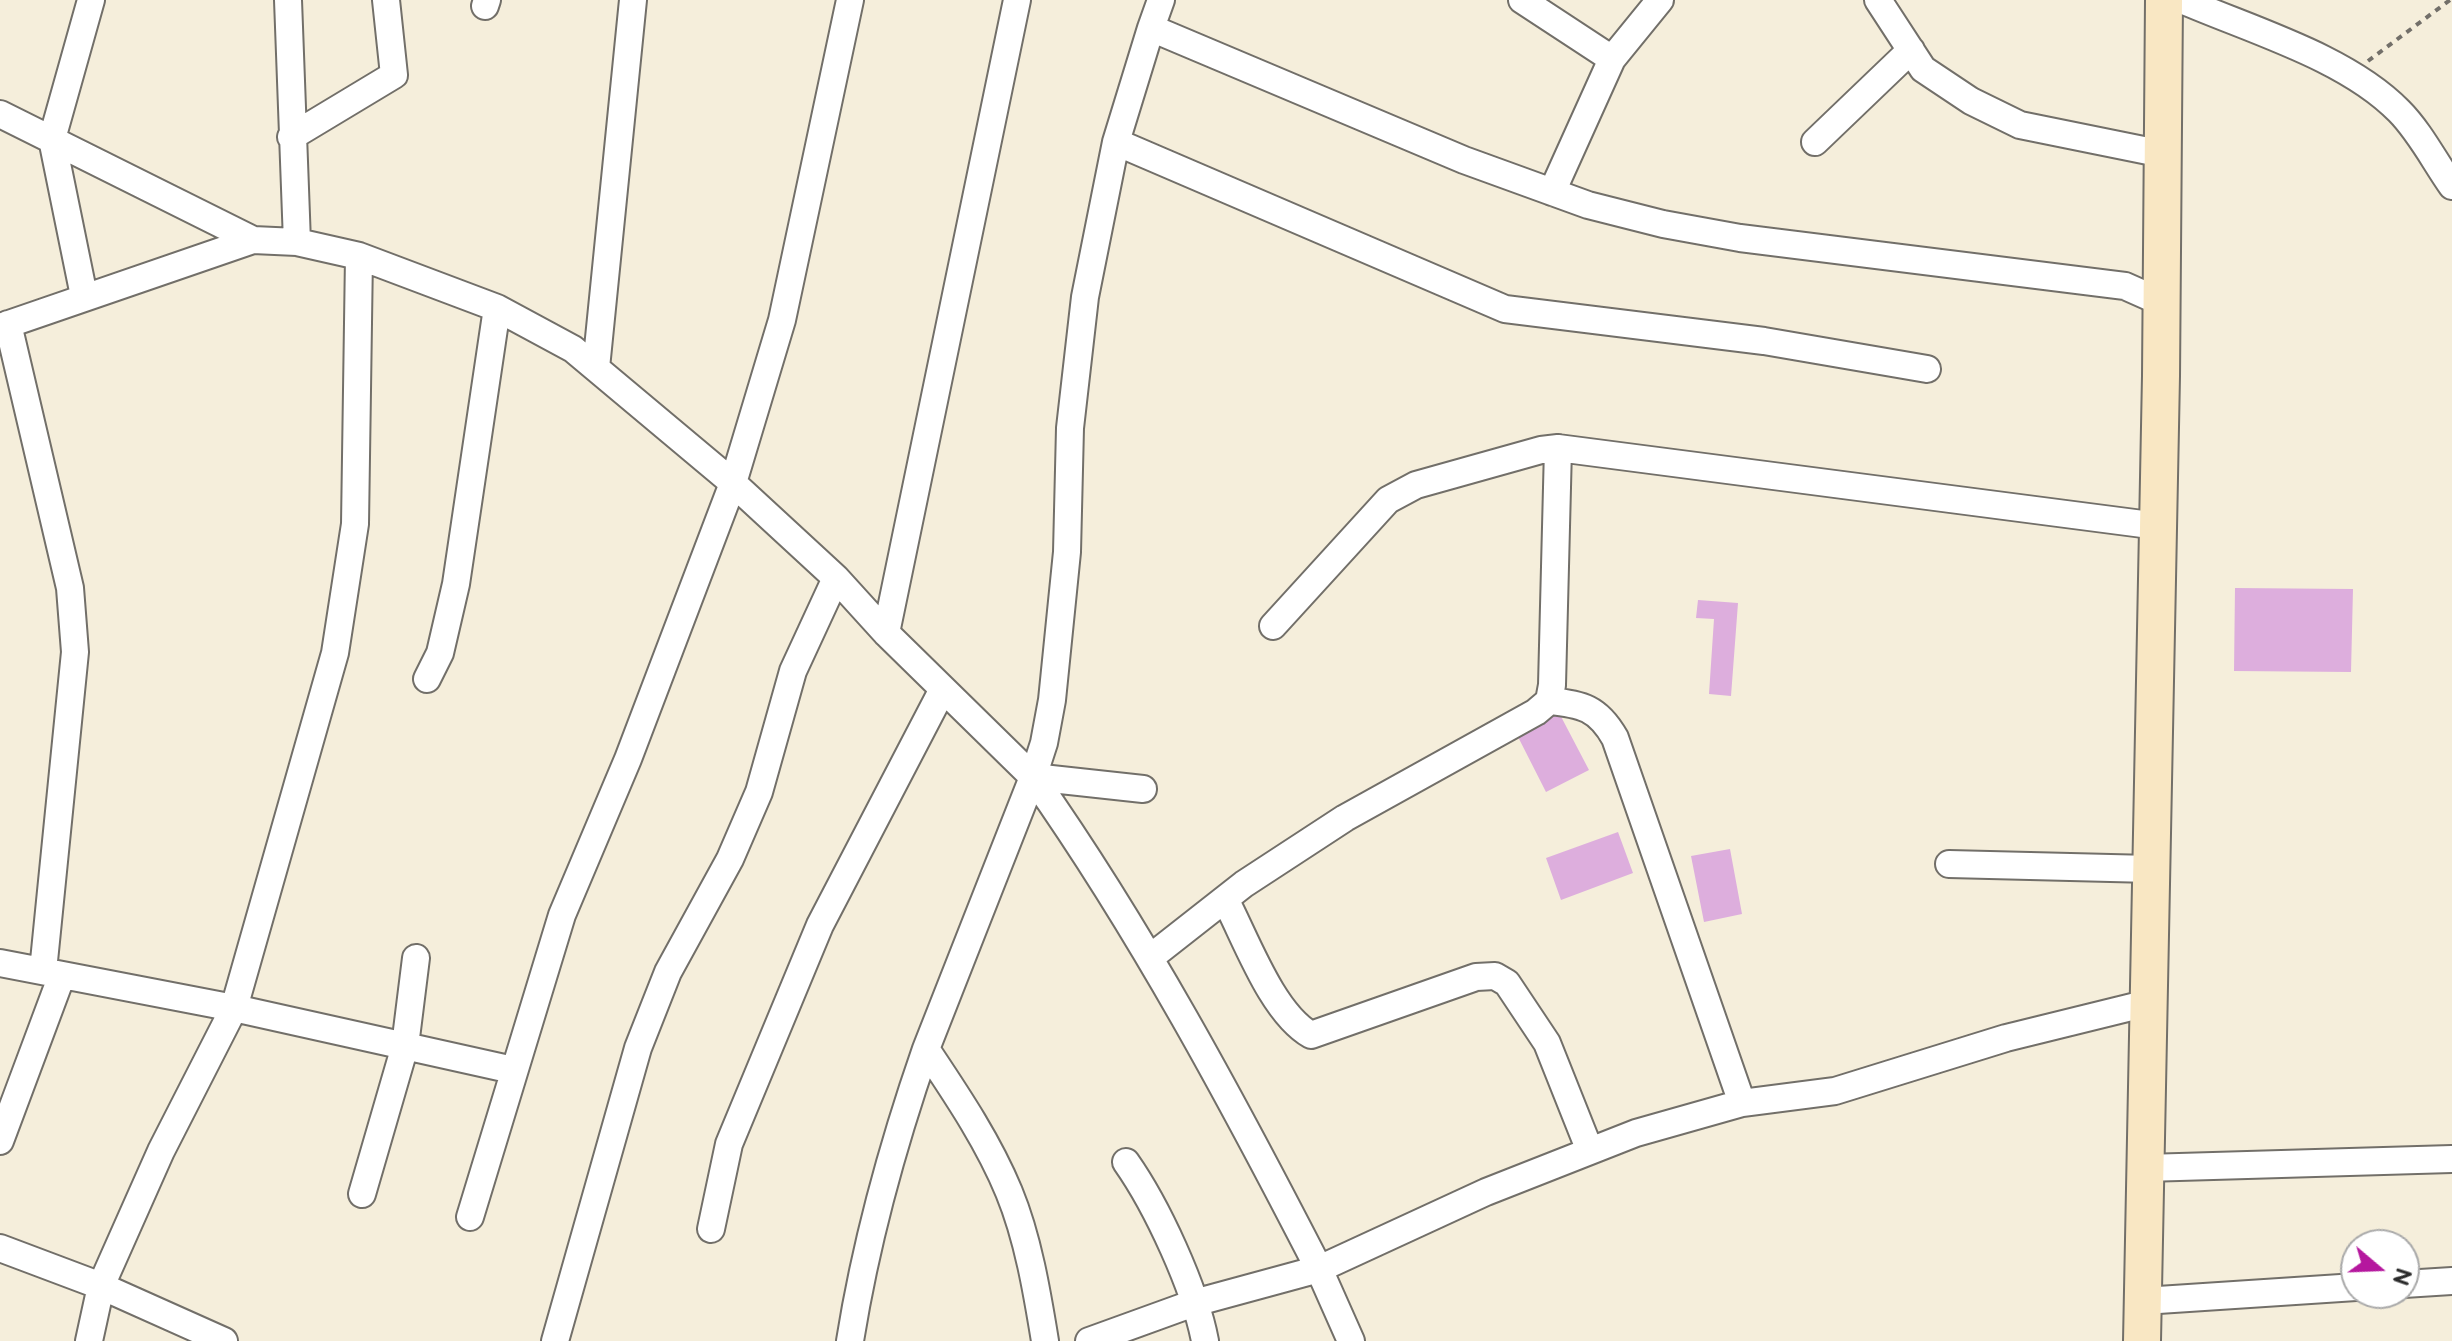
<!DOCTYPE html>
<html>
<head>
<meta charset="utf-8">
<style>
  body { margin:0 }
  #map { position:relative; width:2452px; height:1341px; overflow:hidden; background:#f5eedb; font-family:"Balsamiq Sans",sans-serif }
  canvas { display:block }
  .north { position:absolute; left:2340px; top:1229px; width:80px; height:80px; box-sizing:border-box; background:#fff; border:2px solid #aaa; border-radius:50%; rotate:109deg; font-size:22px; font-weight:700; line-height:32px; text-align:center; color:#2b2b2b }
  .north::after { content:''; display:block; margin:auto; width:28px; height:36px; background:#b5179e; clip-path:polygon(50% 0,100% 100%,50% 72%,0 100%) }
</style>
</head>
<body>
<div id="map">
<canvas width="2452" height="1341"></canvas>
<div class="north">N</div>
</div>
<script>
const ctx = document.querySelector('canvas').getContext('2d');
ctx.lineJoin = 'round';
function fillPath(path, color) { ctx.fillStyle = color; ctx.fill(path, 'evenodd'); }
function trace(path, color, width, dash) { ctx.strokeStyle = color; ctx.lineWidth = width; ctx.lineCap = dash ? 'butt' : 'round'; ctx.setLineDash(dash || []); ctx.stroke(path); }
fillPath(new Path2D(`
  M2235,588L2353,589L2351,672L2234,671Z
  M1698,600L1738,603L1731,696L1709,694L1714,619L1696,618Z
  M1556,707L1589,770L1546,792L1514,729Z
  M1618,832L1633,873L1561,900L1546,858Z
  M1730,849L1742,914L1704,922L1691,856Z`), '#ddaedd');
const street = new Path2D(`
  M288,0L297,242
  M1161,0L1151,28L1464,160L1588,205L1663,224L1740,238L2125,286L2161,302
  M1522,0L1612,59
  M1878,0L1923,69L1971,101L2020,125L2163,154
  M2182,0C2251,30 2346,57 2399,111C2420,132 2435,162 2452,186
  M485,6L487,0
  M0,114L253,240
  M291,137L394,75L386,0
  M1116,142L1505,309L1764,341L1927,369
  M1815,142L1911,50
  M1552,192L1612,59L1660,0
  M84,296L52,139L91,0
  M8,324L70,588L75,652L43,971
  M0,327L253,240L297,242L359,256L497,308L573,349L733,483L836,578L886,633L1033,777L1143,789
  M596,368L633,0
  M1273,626L1388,500L1416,485L1541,450L1558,448L2158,526
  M886,633L1017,0
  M427,679L440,653L456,584L497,308
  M1549,701C1582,704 1598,708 1615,738L1742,1103
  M1033,777L1044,743L1052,700L1067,552L1070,428L1085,297L1116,142L1151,28
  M1949,864L2151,869
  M1225,899C1246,939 1272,1013 1311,1035L1476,977L1495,976L1507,983L1547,1043L1590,1151
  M1151,957L1244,884L1345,818L1536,712L1549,701L1552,685L1558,448
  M0,963L234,1008L513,1070
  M0,1141L62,975
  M1126,1162C1157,1206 1195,1288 1205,1341
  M2145,1168L2452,1159
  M362,1194L405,1046L416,958
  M470,1217L562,915L628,759L733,483L782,320L850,0
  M711,1229L729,1144L820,925L943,689
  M0,1248L101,1286L224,1341
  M2404,1284L2452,1281
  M2143,1301L2356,1287
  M89,1341L101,1286L161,1151L234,1008L335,653L355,524L359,256
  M555,1341L638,1048L668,972L730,859L759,792L793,671L836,578
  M850,1341C866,1241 893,1144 926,1049
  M1045,1341C1037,1292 1028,1238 1009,1192C988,1141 956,1094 926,1049L1033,777C1142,932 1232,1100 1319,1269L1486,1192L1636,1133L1742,1103L1835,1091L2006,1038L2148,1003
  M1089,1341L1194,1303L1319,1269L1351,1341`);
const secondary = new Path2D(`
  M2142,1341L2161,376L2164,0`);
trace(street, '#726f69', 30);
trace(secondary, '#726f69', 40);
trace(new Path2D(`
  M2368,61L2450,0`), '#726f69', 4, [6, 6]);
trace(street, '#fff', 26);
trace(secondary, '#f9e7c3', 36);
</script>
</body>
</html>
